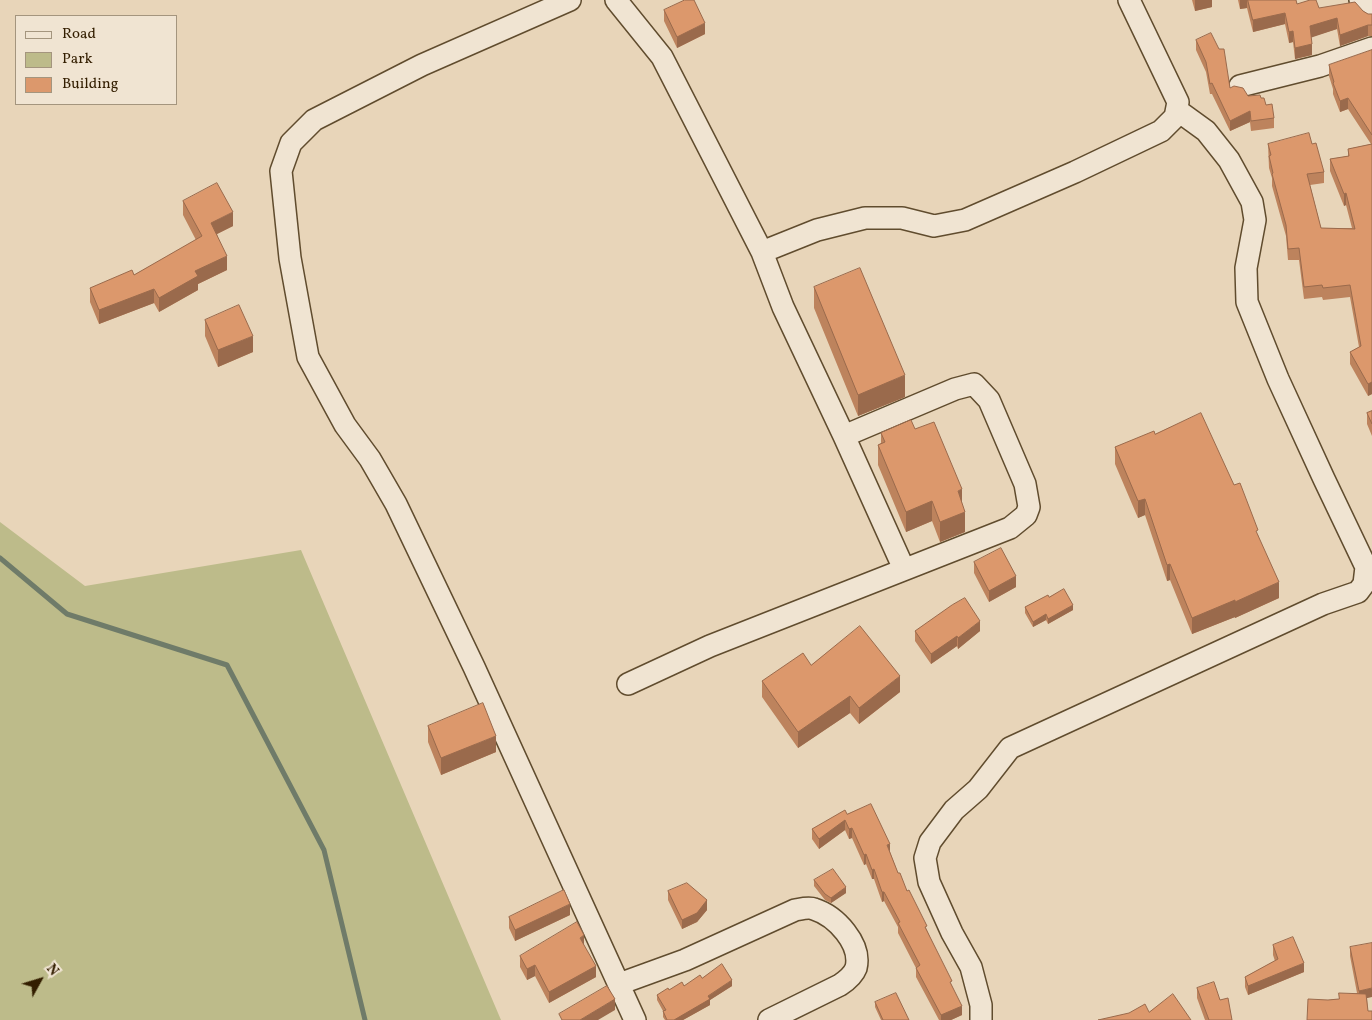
<!DOCTYPE html>
<html>
<head>
<meta charset="utf-8">
<style>
  body { margin:0 }
  #map { position:relative; width:1372px; height:1020px; overflow:hidden; background:#e8d5b9; font-family:Vollkorn,serif }
  canvas { display:block }
  .legend { position:absolute; left:15px; top:15px; width:162px; height:90px; box-sizing:border-box; background:#f0e4d2; border:1px solid #a4957e; margin:0; padding:6px 9px; list-style:none; font-size:15px; color:#331e00 }
  .legend li { display:flex; align-items:center; gap:10px; height:25px }
  .legend b { width:25px; border:1px solid #a4957e }
  .north { position:absolute; left:15px; top:955px; width:50px; height:50px; -webkit-text-stroke:4px #f0e4d2; paint-order:stroke; rotate:51deg; font-size:14px; font-weight:700; line-height:20px; text-align:center; color:#331e00 }
  .north::after { content:''; display:block; margin:auto; width:18px; height:22px; background:#331e00; clip-path:polygon(50% 0,100% 100%,50% 72%,0 100%) }
</style>
</head>
<body>
<div id="map">
<canvas width="1372" height="1020"></canvas>
<ul class="legend">
<li><b style="height:6px;background:#f0e4d2"></b>Road</li>
<li><b style="height:14px;background:#bdbb8a"></b>Park</li>
<li><b style="height:14px;background:#dc986c"></b>Building</li>
</ul>
<div class="north">N</div>
</div>
<script>
const ctx = document.querySelector('canvas').getContext('2d');
ctx.lineJoin = 'round';
function fillPath(path, color) { ctx.fillStyle = color; ctx.fill(path, 'evenodd'); }
function trace(path, color, width, dash) { ctx.strokeStyle = color; ctx.lineWidth = width; ctx.lineCap = dash ? 'butt' : 'round'; ctx.setLineDash(dash || []); ctx.stroke(path); }
fillPath(new Path2D(`
  M0,522L85,586L301,550L501,1020H0Z`), '#bdbb8a');
trace(new Path2D(`
  M0,558L67,614L227,665L324,850L365,1020`), '#6f7b69', 5);
const minor = new Path2D(`
  M570,0L422,65L314,120L291,143L281,171L290,258L308,357L345,425L370,459L396,504L474,667L635,1020
  M616,0L662,57L762,252L783,307L844,436L904,569
  M1360,0L1372,13
  M1240,86L1320,66L1372,48
  M762,252L817,230L865,218H902L934,226L965,220L1075,172L1161,131L1175,117L1178,102L1129,0
  M628,684L710,646L1010,528L1026,515L1029,507L1025,484L989,400L974,384L955,389L844,436
  M619,984L685,960L795,910C801,909 809,907 814,909C836,916 862,944 856,968C853,976 846,981 840,985L769,1020
  M981,1020V1005L971,967L952,933L929,882L925,858L930,842L954,810L978,789L1010,748L1323,604L1358,592L1364,584L1366,567L1324,479L1278,379L1247,302L1246,268L1255,220L1252,202L1229,160L1206,131L1177,110`);
trace(minor, '#604c2e', 24);
trace(minor, '#f0e4d2', 21);
fillPath(new Path2D(`
  M1192,0H1212V7L1195,11Z
  M1238,0H1296L1297,4L1319,8L1363,11L1368,14H1372V36H1368L1340,46L1337,29L1311,37L1312,55L1295,59L1293,42L1289,43L1285,24L1253,32L1247,8L1240,9Z
  M664,10L705,34L677,48L664,21Z
  M1196,40L1230,88L1248,96L1261,98L1274,118V128L1251,131L1250,122L1230,131L1212,94H1210L1206,72L1196,50Z
  M1372,50V395V394L1368,396L1350,364V352L1359,347L1350,297L1323,300L1322,297L1304,299L1299,260H1288L1286,236L1272,186V178L1269,168L1268,144H1312L1324,172V183L1310,185L1321,228H1352L1346,205L1344,206L1330,171V159L1348,156V149L1371,144L1348,109L1340,112L1333,94V89L1329,76V65Z
  M183,201L233,226L217,234L227,270L198,284V290L159,312L154,303L99,324L90,302V288L134,275L196,240L183,215Z
  M814,287L905,397L858,416L814,308Z
  M205,320L253,352L218,367L205,336Z
  M1372,411V436L1367,424V413Z
  M915,429L962,503L965,532L940,542L932,521L906,532L878,465V445L881,443V433Z
  M1155,434L1258,535L1279,598L1235,618V617L1192,634L1170,580L1167,581L1145,515L1138,518L1115,464V447Z
  M974,562L1016,587L989,602L974,573Z
  M1049,597L1073,610L1048,624L1046,620L1033,627L1025,613V607Z
  M915,631H980L958,649L957,646L931,664L915,641Z
  M811,665L900,692L859,724L850,713L798,748L762,697V681Z
  M428,726L496,752L441,775L428,742Z
  M847,814L890,852L898,873L927,930L952,987L962,1015L951,1020H939L916,977V968L898,933V927L884,901L882,902L874,879H872L866,864L864,865L852,838L849,839L845,830L819,849L812,839V829Z
  M814,880L846,893L831,903L825,900L814,886Z
  M668,891L707,910L697,922L682,929L668,900Z
  M570,915L515,941L509,928V917Z
  M584,945L596,977L549,1003L535,976L527,980L520,967V956Z
  M1273,945L1304,972L1248,995L1245,987V977L1275,961L1273,955Z
  M1350,947L1367,998L1368,1011L1372,1020L1328,1000L1339,999L1357,993L1350,956Z
  M702,978L732,986L710,1000V1005L683,1020H665L663,1017V1011L657,1000V995L669,990L684,986Z
  M1197,988L1220,1000L1232,1020H1205L1197,998Z
  M875,1002L909,1020H881L875,1007Z`), '#bd835d');
fillPath(new Path2D(`
  M1195,0H1212V7L1195,11Z
  M1240,0H1247V8L1240,9Z
  M1285,13V24L1253,32V20Z
  M1337,18V29L1310,38V26Z
  M705,23V34L677,48V37Z
  M1368,25V36L1340,46V35Z
  M1293,31V42L1289,43V32Z
  M1312,44V55L1295,59V48Z
  M1348,98V109L1340,112V101Z
  M1250,111V122L1230,131V121Z
  M1346,193V205L1344,206V194Z
  M233,212V226L211,237V223Z
  M227,256V270L198,284V290L159,312V298L195,271Z
  M154,289V303L99,324V310Z
  M253,336V352L218,367V350Z
  M905,375V397L858,416V395Z
  M1372,382V394L1368,396V384Z
  M962,489V509L958,491Z
  M1145,499V515L1138,518V501Z
  M932,501V521L906,532V512Z
  M965,512V532L940,542V522Z
  M1170,564V580L1167,581V565Z
  M1016,576V587L989,602V591Z
  M1279,582V598L1235,618V602Z
  M1235,600V617L1192,634V618Z
  M1073,605V610L1048,624V619Z
  M1046,614V620L1033,627V622Z
  M980,621V631L958,649V638Z
  M957,636V646L931,664V654Z
  M900,676V692L859,724V708Z
  M850,696V713L798,748V732Z
  M496,736V752L441,775V758Z
  M845,820V830L819,849V839Z
  M852,828V838L849,839V829Z
  M890,844V853L887,845Z
  M866,854V864L864,865V855Z
  M874,869V879H872V870Z
  M846,887V893L831,903V898Z
  M882,892H884V901L882,902Z
  M707,900V910L697,922L682,929V920Z
  M570,904V915L515,941V930Z
  M584,935V946L580,938Z
  M1304,963V972L1248,995V986Z
  M535,965V976L527,980V969Z
  M596,966V977L549,1003V992Z
  M732,980V986L710,1000V1005L683,1020H674Z
  M1372,988V997L1359,1000V991Z
  M615,999V1010L598,1020H580Z
  M962,1006V1015L951,1020H941V1015Z`), '#9a6a4c');
const building = new Path2D(`
  M685,0H694L705,23L677,37L664,10Z
  M1248,0H1296L1297,4L1310,0H1316L1319,8L1355,2L1363,11L1368,14H1372V25H1368L1340,35L1337,18L1310,26L1312,44L1295,48L1293,31L1289,32L1285,13L1253,20Z
  M1211,33L1219,49H1224L1230,88L1234,86L1243,88L1248,96L1260,95L1261,98H1264L1266,105L1272,104L1274,118L1251,121L1250,111L1230,121L1212,83L1210,84L1206,62L1196,40Z
  M1372,50V135L1348,98L1340,101L1333,83L1334,82L1329,65Z
  M1309,133L1312,144L1316,143L1324,172L1307,174L1321,228L1355,229L1346,193L1344,194L1330,159L1349,156L1348,149L1372,144V383V382L1368,384L1350,352L1361,346L1350,285L1323,288L1322,285L1304,287L1299,248L1288,249L1286,225L1272,174L1273,173L1269,156L1271,155L1268,144Z
  M217,183L233,212L211,223L227,256L195,271L198,276L159,298L154,289L99,310L90,288L132,270L134,275L202,236L183,201Z
  M860,268L905,375L858,395L814,287Z
  M239,305L253,336L218,350L205,320Z
  M1372,411V424L1367,413Z
  M1201,413L1234,485L1240,483L1258,530L1256,531L1279,582L1235,602V600L1192,618L1170,564L1167,565L1145,499L1138,501L1115,447L1154,431L1155,434Z
  M911,420L915,429L934,422L962,489L958,491L965,512L940,522L932,501L906,512L878,445L885,442L881,433Z
  M1001,548L1016,576L989,591L974,562Z
  M1064,589L1073,605L1048,619L1046,614L1033,622L1025,607L1048,595L1049,597Z
  M965,598L980,621L958,638L957,636L931,654L915,631L952,605Z
  M860,626L900,676L859,708L850,696L798,732L762,681L803,653L811,665Z
  M483,703L496,736L441,758L428,726Z
  M871,804L890,844L887,845L898,873H900L907,891L909,890L927,926L925,927L952,981L950,982L962,1006L941,1015L916,968L920,965L898,923L900,922L884,892H882L874,869L872,870L866,854L864,855L852,828L849,829L845,820L819,839L812,829L845,810L847,814Z
  M833,869L846,887L831,898L825,894L814,880Z
  M687,883L707,900L697,913L682,920L668,891Z
  M564,890L570,904L515,930L509,917Z
  M577,922L584,935L580,938L596,966L549,992L535,965L527,969L520,956Z
  M1293,937L1304,963L1248,986L1245,977L1278,959L1273,945Z
  M1372,943V988L1359,991L1350,947Z
  M722,964L732,980L708,996L710,999L674,1020H667L663,1011L666,1010L657,995L668,988L669,990L682,982L684,986L700,975L702,978Z
  M1214,982L1220,1000L1228,998L1232,1020H1209L1197,988Z
  M607,986L615,999L580,1020H562L559,1014Z
  M896,993L909,1020H883L875,1002Z
  M1339,993L1366,994L1368,1011H1372V1020H1307L1308,999L1328,1000L1339,999Z
  M1173,994L1191,1020H1098L1129,1013L1145,1004L1149,1012Z`);
fillPath(building, '#dc986c');
trace(building, '#9a6a4c', 1);
</script>
</body>
</html>
